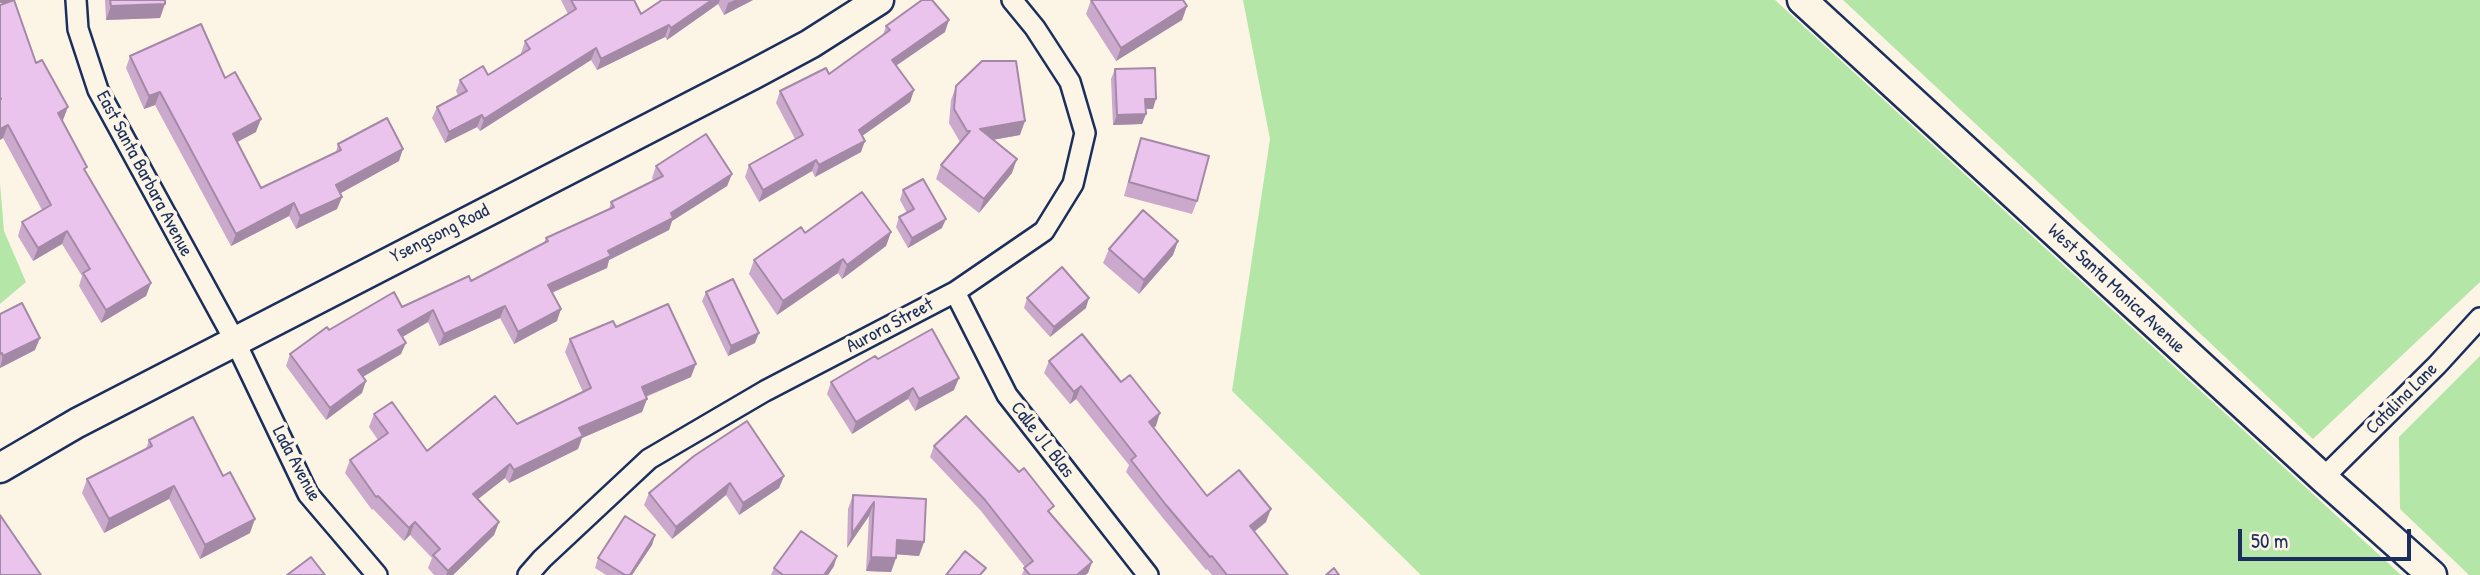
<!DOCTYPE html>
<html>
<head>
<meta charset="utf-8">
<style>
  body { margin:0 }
  #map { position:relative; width:2480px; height:575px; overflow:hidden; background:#fcf5e5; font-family:"Patrick Hand",sans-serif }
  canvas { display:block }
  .scale { position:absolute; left:2238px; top:529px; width:173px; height:32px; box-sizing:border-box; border:4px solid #1b2f5e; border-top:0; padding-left:9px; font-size:21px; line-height:24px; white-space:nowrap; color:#1b2f5e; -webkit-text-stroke:5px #fcf5e5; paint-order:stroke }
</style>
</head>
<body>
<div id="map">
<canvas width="2480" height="575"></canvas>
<div class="scale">50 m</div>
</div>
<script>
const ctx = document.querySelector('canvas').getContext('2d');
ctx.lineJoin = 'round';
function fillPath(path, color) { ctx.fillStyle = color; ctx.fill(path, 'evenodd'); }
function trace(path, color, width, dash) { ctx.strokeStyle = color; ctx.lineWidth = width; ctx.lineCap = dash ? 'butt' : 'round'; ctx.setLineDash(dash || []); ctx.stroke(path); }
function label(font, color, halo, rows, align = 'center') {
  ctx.font = font + ' "Patrick Hand",sans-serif'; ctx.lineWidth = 7; ctx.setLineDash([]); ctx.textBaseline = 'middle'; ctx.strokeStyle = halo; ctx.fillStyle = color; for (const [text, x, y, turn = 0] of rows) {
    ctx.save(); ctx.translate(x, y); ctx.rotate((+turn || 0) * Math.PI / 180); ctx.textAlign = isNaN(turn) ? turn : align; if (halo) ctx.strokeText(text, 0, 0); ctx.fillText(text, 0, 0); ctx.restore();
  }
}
fillPath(new Path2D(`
  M1243,0H1775L2401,575H1421L1232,391L1270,139Z
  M1843,0H2480V282L2313,439Z
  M0,183L4,231L26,282L0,304Z
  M2480,356V575H2469L2400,509L2399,437Z`), '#b4e6a7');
const street = new Path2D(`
  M76,0L78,29L98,90L235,341L308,494L377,575
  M955,292L1007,395L1148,575
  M2323,478L2437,365L2480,318
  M528,575L542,559L649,459L765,391L955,292L1044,231L1073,184L1085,133L1070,82L1035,28L1012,0`);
const secondary = new Path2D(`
  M1802,0L2323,478L2432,575
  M0,468L77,423L754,74L810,44L879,0`);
trace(street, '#1b2f5e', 24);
trace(secondary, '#1b2f5e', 33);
trace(street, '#fcf5e5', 19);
trace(secondary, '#fcf5e5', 28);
fillPath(new Path2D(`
  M105,0H165L160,18L106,20Z
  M561,0H634L641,14L662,0H753L724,15L718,4L667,40L665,37L597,70L591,60L480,131L477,127L445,143L432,118L437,107L458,95L456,91L460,80L488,75L521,54V53L525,41L568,14Z
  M1091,0L1187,6L1182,20L1116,61L1086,14Z
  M15,2L36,63L63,120L62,121L85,171L151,283L146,296L101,323L79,286L82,276L62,244L33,261L18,236L22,222L42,210L3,138L0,140V5L4,3H0Z
  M886,26L945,32L896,66L914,90L910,102L862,136L861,152L815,177L812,171L759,202L745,177L749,165L795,139L776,103L780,91L829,74L883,35Z
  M130,56L225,78L256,132L237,142L261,188L336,152L338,144L399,161L340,193L342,197L337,209L296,229L289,216L231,246L155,105L144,109L126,68Z
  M1115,69L1153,109H1146V114L1142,124L1113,125L1111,79Z
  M956,86L1020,135L993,140L1012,173L979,213L936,179L941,165L960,142L949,123L951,100Z
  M1141,138L1197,201L1192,214L1124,196L1136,152Z
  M656,166L732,174L727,186L672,221L669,230L609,260L607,268L552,293L557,321L514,344L500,318L439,346L428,322L402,337L401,354L363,377L362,393L326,420L286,366L290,354L329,330L402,307L471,281L544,243L546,238L609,209L611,202L654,181L652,178Z
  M903,190L942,228L908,248L896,227L899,217L907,213L900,200Z
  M891,232L886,246L842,279L838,273L777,315L749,274L754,260L805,233Z
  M1178,241L1173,255L1139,294L1103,263L1109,249Z
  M706,292L755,343L728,356L702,301Z
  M1027,298L1086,308L1050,337L1024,308Z
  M0,314L35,350L0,368Z
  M616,327L691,377L646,397L647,399L642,412L582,438L578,449L509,483L505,478L478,499L499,522L494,535L453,575H434L428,568L432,558L410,535L404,541L373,509L372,510L345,473L350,460L378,440L369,427L374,414L427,451L517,424L583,392L565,352L570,339Z
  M878,359L954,390L915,411L908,399L852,434L827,394L831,382Z
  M1049,361L1156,426L1153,428L1207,496L1266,522L1254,532L1288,575H1212L1207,569L1206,570L1162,517L1126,472L1129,465L1076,399L1070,404L1044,373Z
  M149,440L250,533L200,559L169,499L104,533L82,493L87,479L146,449Z
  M934,446L1051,515L1092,562L1088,573L1085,575H1022L1025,567L981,511L930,457Z
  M784,476L779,488L739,515L726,495L672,539L644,505L649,493Z
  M853,495L926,499L924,542L919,556L896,554V558L891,572L866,571L869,516L847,548L848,509Z
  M655,535L652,545L632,575H606L595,568L598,558Z
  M834,566L828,575H771L774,568Z`), '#caa9cd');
fillPath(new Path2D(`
  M0,0H15L13,5L0,3Z
  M712,0H720L718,4L667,40L671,28Z
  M735,0H753L724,15L728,3Z
  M165,4L160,18L106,20L111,6Z
  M1187,6L1182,20L1116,61L1121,48Z
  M949,20L945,32L888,71L892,60Z
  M669,25L665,37L597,70L601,59Z
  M596,48L591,60L480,131L484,119Z
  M914,90L910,102L855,141L859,130Z
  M160,92L155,105L144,109L149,96Z
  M1145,99H1156L1153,109H1142Z
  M68,107L63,120L53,126L58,113Z
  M1146,114L1142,124L1113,125L1117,115Z
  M482,115L477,127L445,143L449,132Z
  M261,119L256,132L228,147L233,134Z
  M1025,121L1020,135L974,143L980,129Z
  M8,125L3,138L0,140V129Z
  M865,141L861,152L815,177L819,165Z
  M403,149L399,161L332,198L336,185Z
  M1017,159L1012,173L979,213L984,199Z
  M816,160L812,171L759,202L763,190Z
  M732,174L727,186L672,221L669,230L609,260L607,268L544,296L548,285L608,251Z
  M342,197L337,209L296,229L300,216Z
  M294,203L289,216L231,246L236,234Z
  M946,219L942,228L908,248L912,238Z
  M67,231L62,244L33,261L38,248Z
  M891,232L886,246L842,279L847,265Z
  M1178,241L1173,255L1139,294L1144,280Z
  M843,259L838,273L777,315L783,301Z
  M151,283L146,296L101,323L106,310Z
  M1089,298L1086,308L1050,337L1054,327Z
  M505,306L500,318L439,346L444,334Z
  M561,309L557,321L514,344L518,332Z
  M433,310L428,322L394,342L398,330Z
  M759,333L755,343L728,356L731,346Z
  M40,338L35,350L0,368L3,356Z
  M406,343L401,354L354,382L358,370Z
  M696,364L691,377L637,400L642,387Z
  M959,378L954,390L915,411L919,399Z
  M366,381L362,393L326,420L330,408Z
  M1081,386L1076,399L1070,404L1074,392Z
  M913,388L908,399L852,434L856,422Z
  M647,399L642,412L582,438L578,449L509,483L514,470L579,428Z
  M1160,413L1156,426L1145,435L1149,422Z
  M510,464L505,478L468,507L473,494Z
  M784,476L779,488L739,515L743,503Z
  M730,483L726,495L672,539L676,527Z
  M174,486L169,499L104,533L109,519Z
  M874,502L869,516L847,548L852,534Z
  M1271,509L1266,522L1245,539L1250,526Z
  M255,519L250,533L200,559L205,545Z
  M415,522L410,535L404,541L409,528Z
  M499,522L494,535L453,575H446L448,571Z
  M655,535L652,545L632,575H630Z
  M897,540L924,542L919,556L892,554Z
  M837,556L834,566L828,575H824Z
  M871,557L896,558L891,572L866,571Z
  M1092,562L1088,573L1085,575H1077Z`), '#a489a7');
const building = new Path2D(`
  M14,0L36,63L42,60L68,107L58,113L87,167L84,169L151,283L106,310L83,273L90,269L67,231L38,248L22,222L51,205L8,125L0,129V100L1,99L0,97V5Z
  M110,0H165V4L111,6Z
  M571,0H634L641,14L662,0H712L671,28L669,25L601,59L596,48L484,119L482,115L449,132L437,107L467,91L460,80L483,66L488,75L530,49L525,41L576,9Z
  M922,0H932L949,20L892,60L914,90L859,130L865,141L819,165L816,160L763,190L749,165L803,135L780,91L826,68L829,74L890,30L886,26Z
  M1091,0H1183L1187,6L1121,48Z
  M201,24L225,78L235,72L261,119L233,134L261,188L341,150L338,144L387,118L403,149L336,185L342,197L300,216L294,203L236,234L160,92L149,96L130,56Z
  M982,61H1016L1025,121L980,129L1017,159L984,199L941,165L970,131H967L954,109L956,86Z
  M1155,68L1156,99H1145L1146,114L1117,115L1115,69Z
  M706,134L732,174L671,213L673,218L608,251L611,256L548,285L561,309L518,332L505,306L444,334L433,310L398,330L406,343L358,370L366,381L330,408L290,354L327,327L329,330L394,292L402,307L469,276L471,281L548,241L546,238L614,207L611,202L663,176L656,166Z
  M1141,138L1209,156L1197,201L1129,182Z
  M923,179L946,219L912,238L899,217L914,209L903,190Z
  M862,192L891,232L847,265L843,259L783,301L754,260L801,227L805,233Z
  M1143,210L1178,241L1144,280L1109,249Z
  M1062,267L1089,298L1054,327L1027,298Z
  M733,279L759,333L731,346L706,292Z
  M22,303L40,338L3,356L2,353L0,354V314Z
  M668,304L696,364L642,387L647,399L579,428L583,436L514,470L510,464L473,494L499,522L448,571L433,555L440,549L415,522L409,528L378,496L376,497L350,460L388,433L374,414L392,402L427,451L495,396L517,424L591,388L570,339L613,321L616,327Z
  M932,329L959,378L919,399L913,388L856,422L831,382L875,356L878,359Z
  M1082,334L1121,382L1130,375L1160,413L1149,422L1207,496L1239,470L1271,509L1250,526L1288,575H1227L1212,556L1210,557L1166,505L1131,460L1136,456L1081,386L1074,392L1049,361Z
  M966,416L1019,472L1024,468L1054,506L1048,511L1092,562L1077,575H1030L1024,568L1033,561L985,500L934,446Z
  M193,417L223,476L230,472L255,519L205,545L174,486L109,519L87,479L152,446L149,440Z
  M747,421L784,476L743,503L730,483L676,527L649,493L694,456Z
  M853,495L926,499L924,542L897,540L896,558L871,557L874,502L852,534Z
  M0,515L41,575H0Z
  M625,516L655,535L630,575H625L598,558Z
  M801,531L837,556L824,575H783L774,568Z
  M965,551L986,568L980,575H946Z
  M311,557L325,575H287Z
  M1334,568L1339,575H1326Z`);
fillPath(building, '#ebc4ee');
trace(building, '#a489a7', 2);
label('19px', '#1b2f5e', '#fcf5e5', [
  ["East Santa Barbara Avenue",144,174,62],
  ["Ysengsong Road",440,234,-27],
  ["West Santa Monica Avenue",2116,289,43],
  ["Aurora Street",890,326,-28],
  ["Catalina Lane",2402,399,-45],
  ["Calle J L Blas",1042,440,52],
  ["Lada Avenue",296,464,62]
]);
</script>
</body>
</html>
